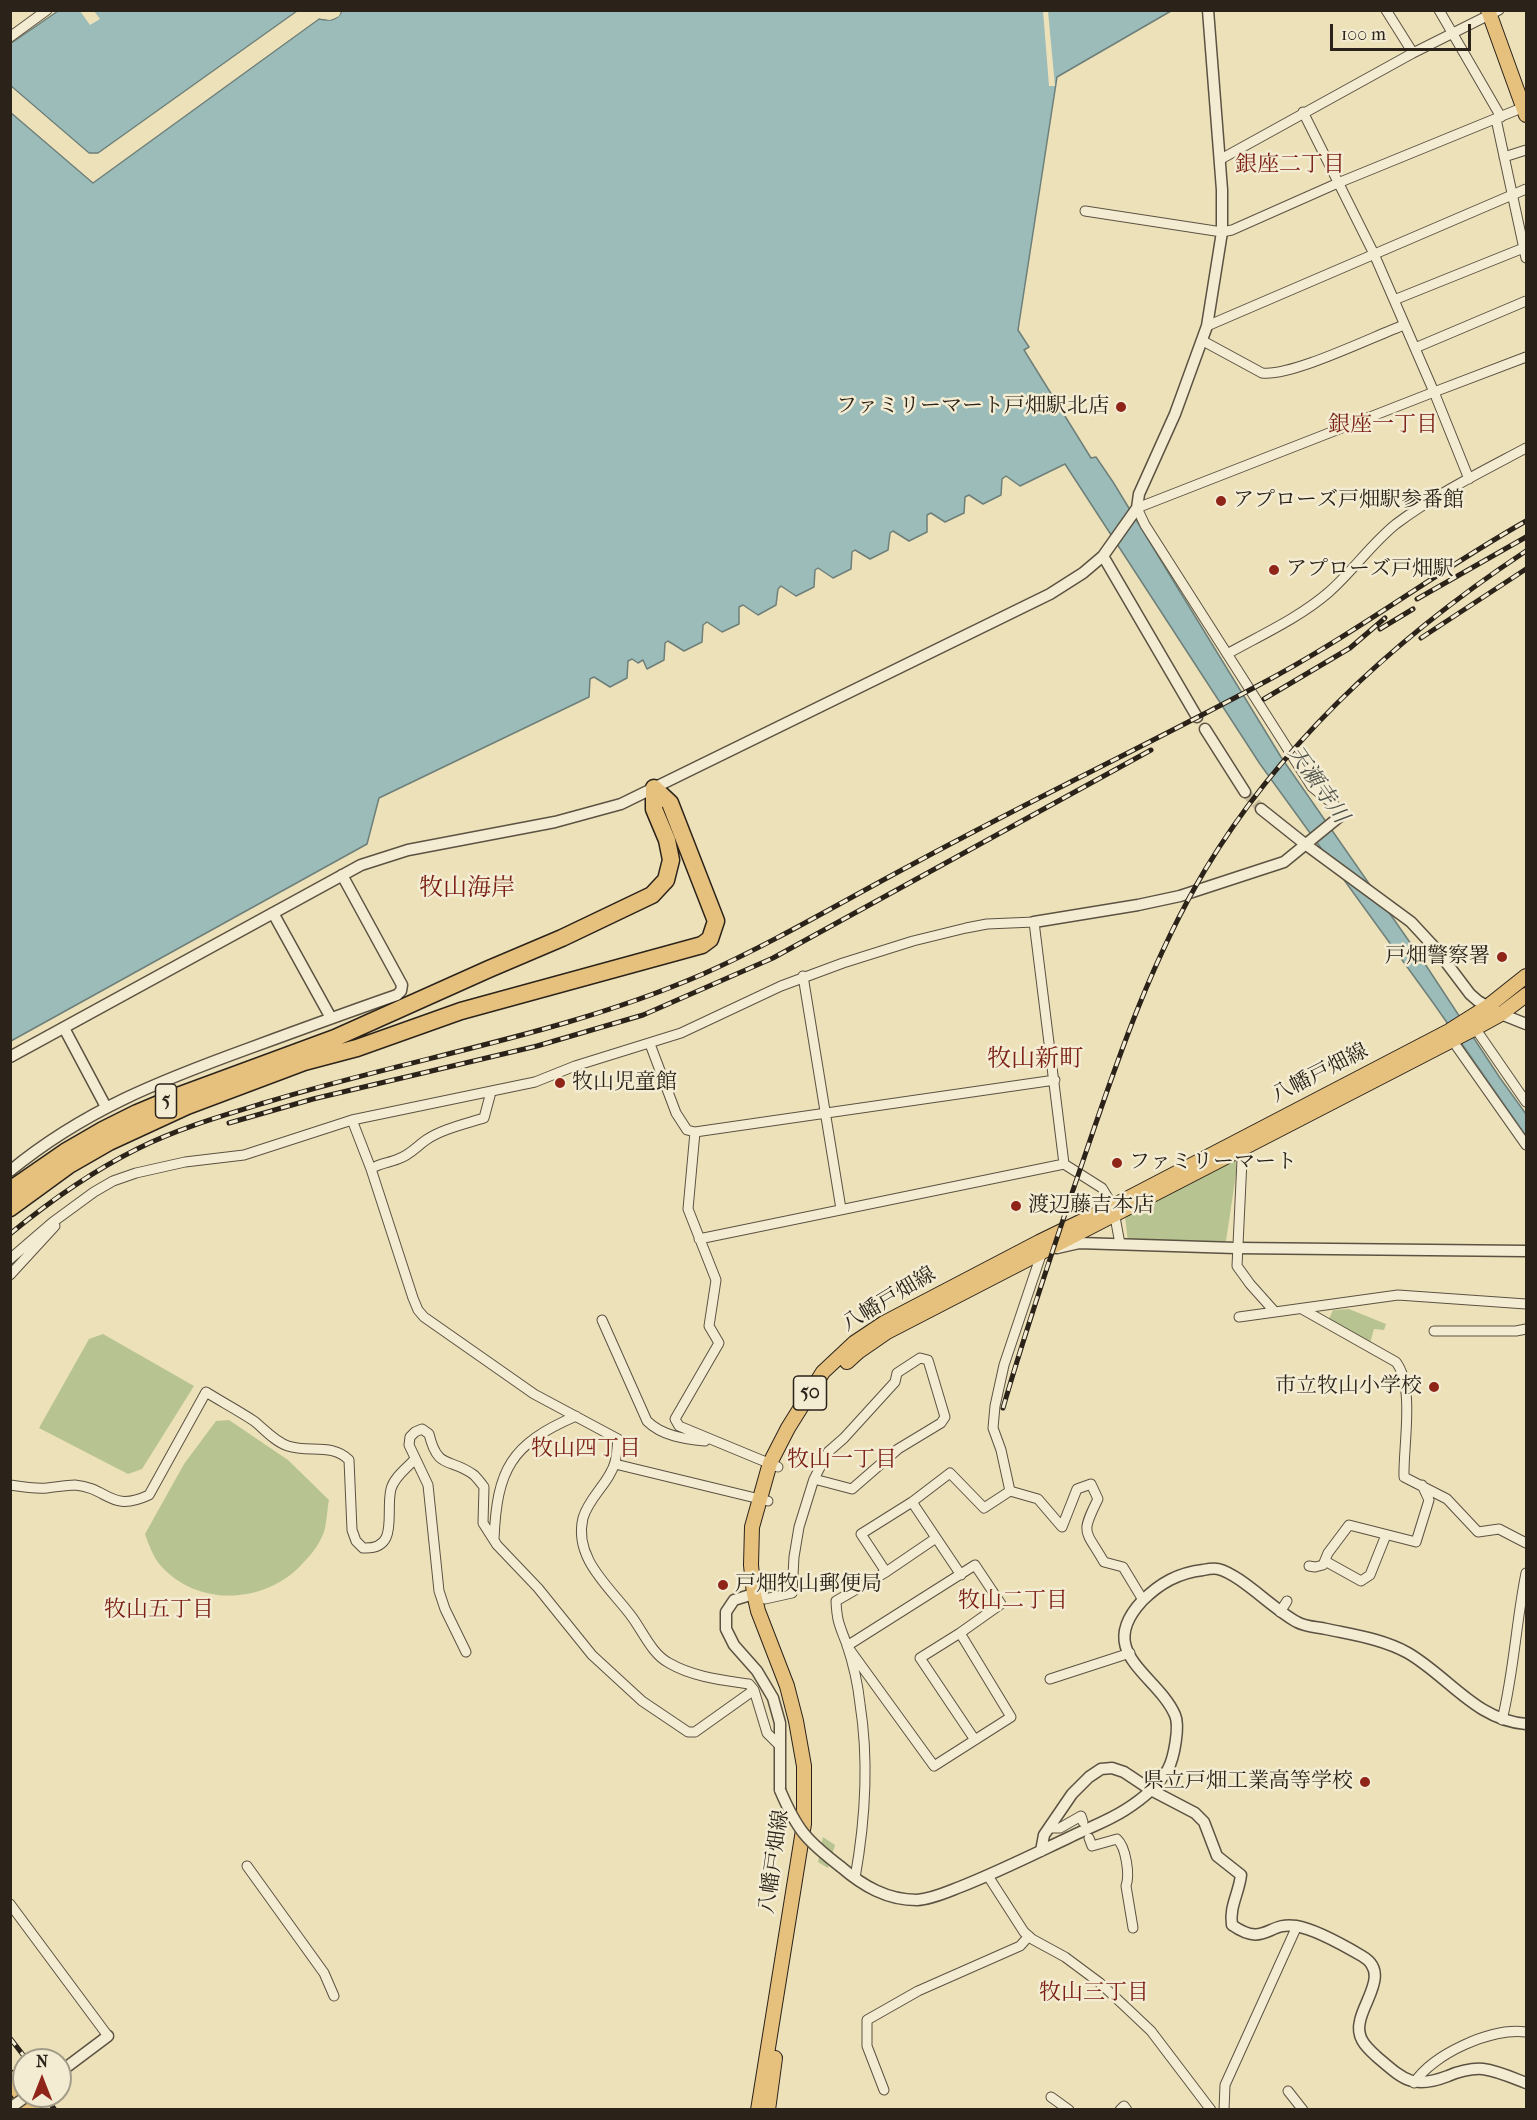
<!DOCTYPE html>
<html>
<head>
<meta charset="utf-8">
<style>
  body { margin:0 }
  #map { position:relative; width:1537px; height:2120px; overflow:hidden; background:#ede1ba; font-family:"IM FELL French Canon",serif }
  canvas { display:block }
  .frame { position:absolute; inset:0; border:12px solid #2b231a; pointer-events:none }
  .north { position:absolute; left:12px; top:2048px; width:60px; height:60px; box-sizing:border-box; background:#f3ecd2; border:2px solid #a39c88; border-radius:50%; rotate:0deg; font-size:16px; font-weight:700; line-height:24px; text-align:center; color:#2b231a }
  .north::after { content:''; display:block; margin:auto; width:21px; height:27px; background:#8f2418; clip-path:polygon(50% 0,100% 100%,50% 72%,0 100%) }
  .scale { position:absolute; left:1330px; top:24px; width:141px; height:27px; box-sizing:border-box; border:3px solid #2b231a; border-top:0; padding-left:8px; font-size:18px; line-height:21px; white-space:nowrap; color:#2b231a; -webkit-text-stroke:4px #f3ecd2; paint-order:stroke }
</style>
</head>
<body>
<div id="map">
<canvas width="1537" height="2120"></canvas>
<div class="frame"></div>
<div class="north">N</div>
<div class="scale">100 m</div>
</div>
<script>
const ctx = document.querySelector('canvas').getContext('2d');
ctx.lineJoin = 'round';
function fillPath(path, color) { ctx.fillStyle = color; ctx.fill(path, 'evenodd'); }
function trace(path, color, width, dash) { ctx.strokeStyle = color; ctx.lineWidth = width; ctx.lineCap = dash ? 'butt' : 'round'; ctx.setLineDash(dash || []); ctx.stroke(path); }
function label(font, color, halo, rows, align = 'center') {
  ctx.font = font + ' "IM FELL French Canon","Noto Serif JP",serif'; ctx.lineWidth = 5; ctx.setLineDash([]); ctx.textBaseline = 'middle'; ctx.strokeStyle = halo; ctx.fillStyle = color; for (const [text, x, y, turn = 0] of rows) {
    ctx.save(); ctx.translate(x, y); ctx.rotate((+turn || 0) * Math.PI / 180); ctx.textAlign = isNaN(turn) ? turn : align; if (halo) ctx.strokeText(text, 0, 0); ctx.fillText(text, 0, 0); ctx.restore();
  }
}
fillPath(new Path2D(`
  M1236,1158V1174L1226,1241L1128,1242L1125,1216Z
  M1349,1309L1386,1324L1384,1330L1374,1329L1370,1343L1329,1319L1333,1310Z
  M103,1334L194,1386L142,1469L128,1474L39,1428L89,1339Z
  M229,1420L288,1460L329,1500C327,1510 327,1522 324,1532C320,1543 312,1554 304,1562C268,1603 200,1609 161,1566C153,1557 149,1545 145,1534L184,1464L216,1421Z
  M823,1837L835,1845L828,1868L818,1862Z`), '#b7c391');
const water = new Path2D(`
  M58,11H297L98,153H89L11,86L10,44Z
  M342,11H1171L1057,77L1018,330L1029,347L1024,350L1091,458L1096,457L1113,482L1281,757L1427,967L1500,1078L1526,1114V1136L1434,1004L1260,764L1065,464L1020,486L1006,476L1002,479L1001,495L983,504L969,495L965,497L964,513L945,522L931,513L927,515V532L909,541L893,531L890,533L888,550L870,559L855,550L852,552L851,569L833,578L818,568L815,570L814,587L796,596L781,586L778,589L776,605L758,615L743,605L739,607V624L722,632L707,622L703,625L702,642L684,651L668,641L665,643L664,660L647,669L643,660L638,663L632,659L628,661L627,678L610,687L594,677L590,679L589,697L379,798L367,844L11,1041L10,112L93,183L319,19C330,21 337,21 342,11Z`);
fillPath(water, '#9bbcb8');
trace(water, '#6e7f79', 1.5);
fillPath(new Path2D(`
  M300,10L98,156H87L10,90L11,87L90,155H98Z
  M339,10L341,11L339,16L335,18L330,20L319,18L92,181L11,111L10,109L12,110L93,179L317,17L330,18L337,14Z
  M80,11H94L100,19L90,25Z
  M1043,11H1048L1055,86H1049Z`), '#ede1ba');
trace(new Path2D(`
  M1245,792L1261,809`), '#c6bb9a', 10, [10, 5]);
const minor = new Path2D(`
  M1386,10L1413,53
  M1439,10L1501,117
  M10,37L47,10
  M1303,112L1374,254L1434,392L1469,479
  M1496,119L1526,258
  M1504,157L1526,150
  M1221,159L1413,53L1499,10
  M1085,211L1222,232L1232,230L1338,183L1524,107
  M1394,300L1526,247
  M1207,326L1526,189
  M1203,341L1262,373C1291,377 1372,337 1404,325
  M1415,348L1526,301
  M1227,654C1261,635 1299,618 1329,592C1353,571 1371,544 1396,524C1436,494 1483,471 1526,448
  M1344,813L1312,787L1145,525L1137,508L1434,392L1526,357
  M803,976L841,1209
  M1475,1028L1526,1102
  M1452,1040L1526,1145
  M650,1044L676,1113L687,1130L695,1132L1055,1080
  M352,1120L371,1169L413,1298L418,1310L424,1317L534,1394L618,1439C617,1446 617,1455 615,1462C610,1482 589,1497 583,1518C573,1559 611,1588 632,1617C643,1632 652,1654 669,1663C693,1677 722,1680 749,1684L754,1690L767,1733L780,1746
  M695,1132L688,1209L716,1280L709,1326L719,1343L675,1419L679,1426L778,1467
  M1240,1150L1242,1160L1237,1266L1250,1284L1275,1312
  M371,1169C380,1163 389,1163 398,1159C410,1155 416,1147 426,1140C442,1129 465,1124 484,1118L491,1092
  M699,1239L1064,1164
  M10,1259L53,1222L94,1192L113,1181L136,1173L185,1162L244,1155L352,1120L535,1082L575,1066L681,1033L781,986L843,963L913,941L966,928L987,924L1034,922L1064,1164L1102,1188L1113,1206L1120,1244
  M10,1275L55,1226
  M1302,1309L1396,1362C1415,1387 1403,1446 1404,1477L1447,1499L1478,1532L1499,1529L1526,1543
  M1239,1317L1398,1295L1526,1304
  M602,1320L647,1421C662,1436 685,1439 705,1441
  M1434,1331H1516L1526,1329
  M615,1464L768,1501
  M10,1485C23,1487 35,1489 47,1488C57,1487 66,1485 75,1485C109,1488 110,1513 149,1495L206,1392C222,1402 239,1411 254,1421C264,1429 275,1442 288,1446C309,1453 332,1443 349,1460L352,1530L356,1541L363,1548C400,1550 385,1513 391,1489C394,1477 407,1468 415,1459
  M1010,1491L1001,1450L993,1428L995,1406L1004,1365L1042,1252
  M912,1502L861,1534L886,1572L936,1538
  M494,1539C497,1469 511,1444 576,1416
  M1325,1561L1361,1581L1370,1575L1386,1535
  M975,1565L1001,1604L960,1633L1011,1717L934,1766L847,1646Z
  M1309,1566L1315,1567L1323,1565L1328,1553L1349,1525L1416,1542L1429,1500L1422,1485
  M961,1575L912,1502L950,1473L984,1508L1010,1491L1038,1499L1062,1527L1077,1489L1091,1484L1098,1499C1080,1535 1085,1529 1104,1562L1123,1567L1143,1600
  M765,1599L792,1593L794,1557L799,1527L813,1482L814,1479L828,1452L844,1438L895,1382L897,1373L920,1358L928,1360L945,1417L941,1423L898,1449L852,1489L814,1479
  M1280,1612L1287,1601
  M960,1633L920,1658L975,1740
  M466,1652L445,1609L439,1591L428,1485L409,1445L410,1437L415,1432L422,1429L429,1434C438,1471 450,1457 474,1475C477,1478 481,1483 484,1487L483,1523L497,1545L538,1588L592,1655L642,1701L688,1732H695L754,1690
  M1050,1679L1130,1653
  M1502,1720C1514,1672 1516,1622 1526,1573
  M1049,1828H1060L1081,1816L1083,1822
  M1089,1838L1092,1846L1117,1839C1126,1847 1130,1875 1126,1886L1133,1928
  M247,1866L324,1973L334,1996
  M988,1876L1024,1932L1032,1939L1065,1957L1100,1983L1132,2013L1151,2031L1211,2110
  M855,1878C865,1822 869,1761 860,1704C858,1685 853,1663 847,1645C840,1626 837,1623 836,1601L886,1572
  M10,1904L108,2036
  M1414,2083C1433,2054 1492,2027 1526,2032
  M884,2090L867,2046V2020L918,1991L1020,1946L1029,1936
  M1288,2091L1303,2110
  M1051,2097L1069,2110
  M1120,2110L1124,2106L1127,2110
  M1224,2110L1225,2085L1297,1926`);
const tertiary = new Path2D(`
  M1103,556L1197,717
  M1205,729L1245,792
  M1261,809L1305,844L1411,922L1436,949L1470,994L1478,1001L1501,1014L1526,1024
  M273,913L331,1018
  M1034,922L1138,905L1180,896L1284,862L1344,813
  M64,1028L106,1107
  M10,1057L361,865L408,850L555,822L621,804L1050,594L1083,573L1103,556L1137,508L1139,494L1175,414L1207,326L1222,232V190L1208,10
  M10,1171C84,1110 162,1080 250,1048C299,1030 348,1012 397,995L401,991L402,985L342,875
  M1057,1248L1079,1243L1236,1248L1526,1251
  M763,1591L734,1600L726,1612V1629L734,1645L757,1671L773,1698L780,1723V1790
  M1041,1851L1044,1835L1072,1794L1089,1777L1101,1769L1112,1768L1124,1772L1151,1790L1195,1813L1204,1822L1217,1856L1241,1875C1239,1893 1229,1907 1232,1925C1265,1948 1268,1921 1296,1926C1315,1929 1345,1946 1362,1956C1390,1972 1364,2000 1360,2021C1356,2037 1365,2046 1376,2056C1403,2079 1412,2090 1448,2076C1460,2071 1470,2068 1483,2069C1498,2071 1513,2078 1526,2083
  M841,1867C863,1886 887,1900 917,1900C932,1899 947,1892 960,1887C998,1872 1034,1854 1070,1837C1088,1828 1108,1821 1125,1810C1141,1800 1158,1786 1168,1769C1174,1758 1180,1726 1175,1715C1157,1674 1094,1653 1142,1601C1160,1583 1178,1573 1203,1570C1208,1569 1214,1568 1218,1569C1240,1574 1274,1610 1297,1622C1306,1627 1317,1627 1326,1629C1354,1635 1383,1639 1408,1653C1449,1677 1476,1720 1526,1724
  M60,2072L108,2036`);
const primary = new Path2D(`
  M1488,10L1526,115
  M847,1362L858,1352L887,1332L1470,1031L1501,1014L1526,995
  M758,2110L804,1824V1766L796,1721L787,1686L758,1611L754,1594L751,1565L752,1527L770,1463L788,1428L823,1372L854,1343L884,1323L1039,1242L1113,1206L1449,1031L1487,1007L1526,976
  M768,2110L775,2058`);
const motorway = new Path2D(`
  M10,1190L65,1152L103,1130L137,1113L175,1097L335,1038L489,969L562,938L652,895L666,880L671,860L667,840L654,809V788
  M10,1208L69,1165L109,1142L187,1106L304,1062L357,1048L461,1011L702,945L710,939L716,921L670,803L654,788
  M10,2079L33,2110`);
trace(minor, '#5c5242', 11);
trace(tertiary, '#5c5242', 13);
trace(primary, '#2b231a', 16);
trace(motorway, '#2b231a', 19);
trace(minor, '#f3ecd2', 9);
trace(tertiary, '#f3ecd2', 10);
trace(primary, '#e6c07d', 14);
trace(motorway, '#e6c07d', 16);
const rail = new Path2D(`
  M1417,599L1526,537
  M1380,629L1413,609
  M1421,638L1526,569
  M1264,699L1350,648L1385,618
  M229,1123L313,1099L537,1046L643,1015L773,958L1151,750
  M10,1234C50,1201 91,1172 137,1149C177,1129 221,1116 264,1103C410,1058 563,1035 703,974C775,942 843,901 913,864C1027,802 1145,746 1259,685C1352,636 1436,572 1526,521
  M1003,1408C1028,1322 1057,1237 1086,1152C1119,1055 1152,959 1205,870C1283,740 1401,634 1526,551
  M10,2038L27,2060
  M45,2096L55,2110`);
trace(rail, '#2b231a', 5);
trace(rail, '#f3ecd2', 3, [9]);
const tertiaryBridge = new Path2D(`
  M780,1790C797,1830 806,1840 841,1867
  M10,2108L27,2096`);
trace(tertiaryBridge, '#5c5242', 13, []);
trace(tertiaryBridge, '#f3ecd2', 10);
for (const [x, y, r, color] of [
  [1121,407,6,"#8f2418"],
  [1221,501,6,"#8f2418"],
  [1274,570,6,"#8f2418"],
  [1502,957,6,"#8f2418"],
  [560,1083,6,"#8f2418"],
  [1117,1163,6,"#8f2418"],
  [1016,1206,6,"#8f2418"],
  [1434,1387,6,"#8f2418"],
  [723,1585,6,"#8f2418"],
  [1365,1782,6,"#8f2418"]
]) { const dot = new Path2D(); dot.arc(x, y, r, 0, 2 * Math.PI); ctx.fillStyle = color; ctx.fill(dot); trace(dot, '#f3ecd2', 2); }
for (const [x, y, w] of [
  [166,1101,21],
  [810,1393,33]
]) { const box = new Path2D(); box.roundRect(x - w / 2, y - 17, w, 34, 4.5); ctx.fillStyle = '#f3ecd2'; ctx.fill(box); trace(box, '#2b231a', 1.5); }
label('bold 20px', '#2b231a', null, [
  ["5",166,1101],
  ["50",810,1393]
]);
label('21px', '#2b231a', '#f3ecd2', [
  ["ファミリーマート戸畑駅北店",1109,407,"right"],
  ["アプローズ戸畑駅参番館",1233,501],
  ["アプローズ戸畑駅",1286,570],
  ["戸畑警察署",1490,957,"right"],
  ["牧山児童館",572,1083],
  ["ファミリーマート",1129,1163],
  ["渡辺藤吉本店",1028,1206],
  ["市立牧山小学校",1422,1387,"right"],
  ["戸畑牧山郵便局",735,1585],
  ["県立戸畑工業高等学校",1353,1782,"right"]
], 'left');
label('21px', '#2b231a', '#f3ecd2', [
  ["八幡戸畑線",1320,1074,-27],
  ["八幡戸畑線",889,1300,-31],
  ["八幡戸畑線",775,1862,-82]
]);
label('22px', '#7a1f14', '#f3ecd2', [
  ["銀座二丁目",1290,166],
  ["銀座一丁目",1383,426],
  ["牧山四丁目",586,1450],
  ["牧山一丁目",842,1461],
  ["牧山二丁目",1013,1602],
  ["牧山五丁目",159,1611],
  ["牧山三丁目",1094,1994]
]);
label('italic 22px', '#4d5149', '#f3ecd2', [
  ["天瀬寺川",1317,785,55]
]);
label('24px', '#7a1f14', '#f3ecd2', [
  ["牧山海岸",467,889],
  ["牧山新町",1035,1060]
]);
</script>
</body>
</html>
